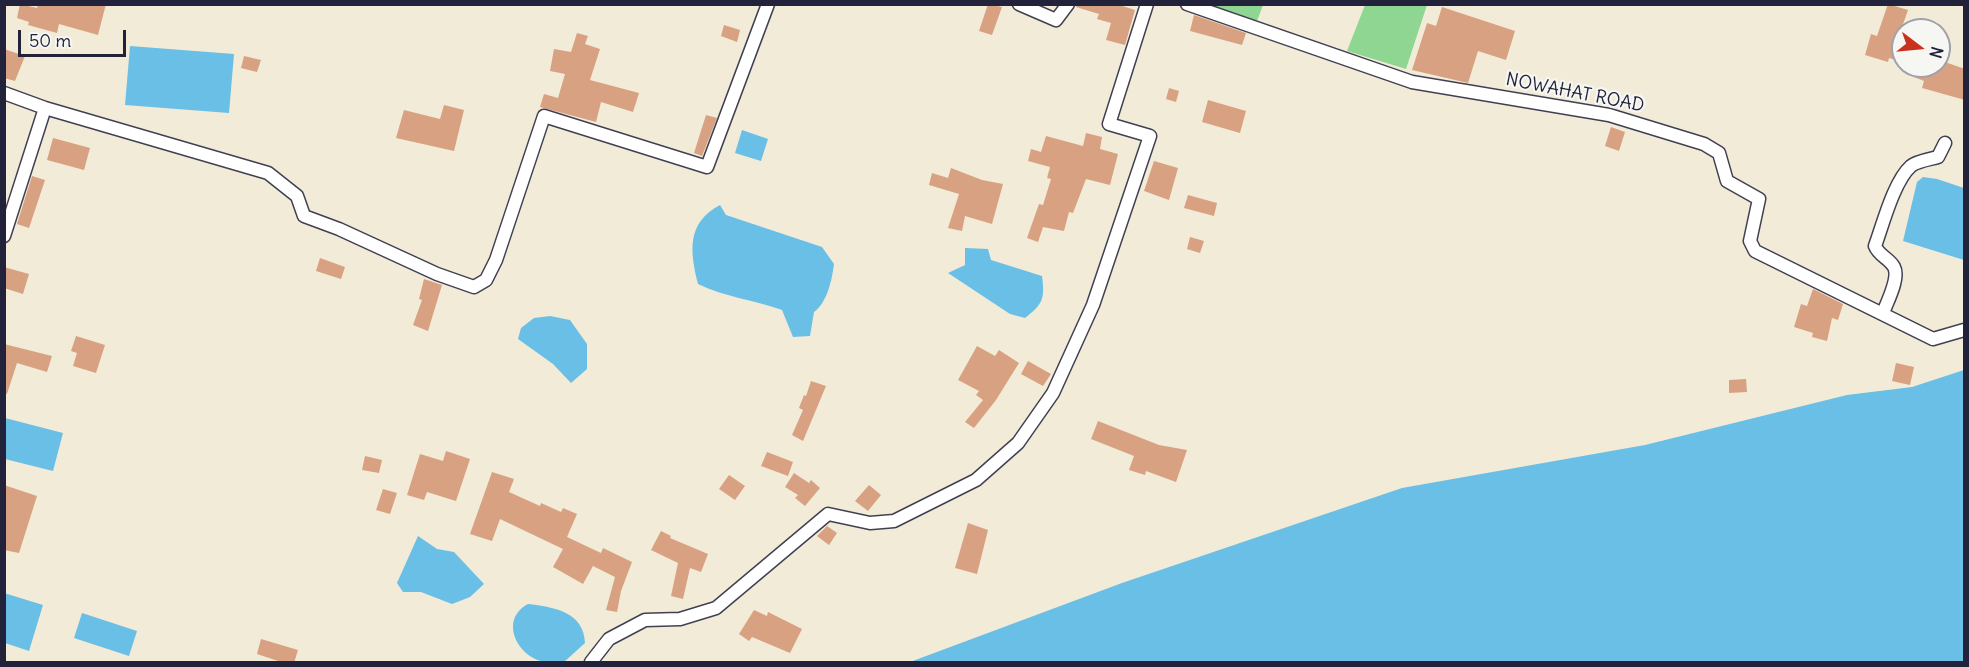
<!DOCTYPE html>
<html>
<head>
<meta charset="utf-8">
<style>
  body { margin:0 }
  #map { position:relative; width:1969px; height:667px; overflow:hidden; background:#f1ebd8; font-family:Delius,sans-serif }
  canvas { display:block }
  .frame { position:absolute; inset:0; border:6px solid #22223b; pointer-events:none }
  .north { position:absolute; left:1891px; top:18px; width:60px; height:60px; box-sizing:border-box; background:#f6f6f2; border:2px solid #a1a1a9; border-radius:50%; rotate:106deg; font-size:16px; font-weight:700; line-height:24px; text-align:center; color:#22223b }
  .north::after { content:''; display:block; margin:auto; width:21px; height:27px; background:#c8321e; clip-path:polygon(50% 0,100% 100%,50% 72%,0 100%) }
  .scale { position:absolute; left:18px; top:30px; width:108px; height:27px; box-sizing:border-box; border:3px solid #22223b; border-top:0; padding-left:8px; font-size:18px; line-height:21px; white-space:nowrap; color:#22223b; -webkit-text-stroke:4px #f6f6f2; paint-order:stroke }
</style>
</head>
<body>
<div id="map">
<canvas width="1969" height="667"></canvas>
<div class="frame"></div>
<div class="north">N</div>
<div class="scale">50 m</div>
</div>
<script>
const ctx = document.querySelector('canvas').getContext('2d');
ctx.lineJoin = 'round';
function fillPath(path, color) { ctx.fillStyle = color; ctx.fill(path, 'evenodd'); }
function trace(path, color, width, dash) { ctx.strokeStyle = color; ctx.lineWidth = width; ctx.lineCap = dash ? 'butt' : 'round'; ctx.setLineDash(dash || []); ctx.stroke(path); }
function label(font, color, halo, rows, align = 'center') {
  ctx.font = font + ' Delius,sans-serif'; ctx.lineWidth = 4.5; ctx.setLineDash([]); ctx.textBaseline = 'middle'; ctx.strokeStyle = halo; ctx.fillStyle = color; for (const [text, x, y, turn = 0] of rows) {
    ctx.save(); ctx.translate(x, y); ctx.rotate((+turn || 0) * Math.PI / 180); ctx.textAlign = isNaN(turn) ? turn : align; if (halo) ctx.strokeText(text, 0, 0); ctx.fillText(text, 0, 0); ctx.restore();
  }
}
fillPath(new Path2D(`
  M1211,5L1263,4V5L1257,21Z
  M1365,5H1427L1406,69L1347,51Z`), '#8ed691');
fillPath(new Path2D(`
  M130,46L234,54L229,113L125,105Z
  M742,130L768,139L761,161L735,153Z
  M1923,177L1937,179L1964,188V260L1903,241L1917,182Z
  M720,205L726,215L822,247L834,264C832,280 827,303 814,312L810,336L793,337L782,310C754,300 725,297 698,284C690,252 686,223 720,205Z
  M965,248L988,249L991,260L1042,276C1045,299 1043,304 1025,318L1010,314L948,273L965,265Z
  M550,316L570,320L587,344V369L571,383L553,364L518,339L521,328L534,318Z
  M1964,370V662H910L1122,583L1402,488L1645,445L1847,395L1912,387Z
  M5,418L63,433L53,471L5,459Z
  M418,536L437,549L454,552L484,584L470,597L452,604L421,592H403L397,583Z
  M4,593L43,605L29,651L5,643Z
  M528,604C554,607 584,612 585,643L564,662C558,663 550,664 545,662C518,658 498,620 528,604Z
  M82,613L137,631L129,656L74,638Z`), '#6abfe6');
fillPath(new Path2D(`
  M20,4L37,8L38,4H106L98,35L59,24L57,33L28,25L29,22L17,18Z
  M988,4L1002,7L992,35L979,31Z
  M1077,4H1116L1135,10L1125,45L1106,40L1111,23L1097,19L1099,14L1076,7Z
  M1888,4L1908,10L1902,27L1903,62L1889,58L1888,62L1865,55L1871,34L1877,36Z
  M1442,7L1515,31L1506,60L1478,51L1468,83L1412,70L1427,23L1436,26Z
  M1194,15L1246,33L1242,45L1190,31Z
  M724,25L740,30L737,42L721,36Z
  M577,33L588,36L585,44L600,49L590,80L639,93L633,112L601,102L596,122L540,107L544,94L558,98L565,74L550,71L554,49L571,52Z
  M4,49L25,56L15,81L4,78Z
  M244,56L261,60L257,72L241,68Z
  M1939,60L1965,69V100L1922,88L1924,81L1914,77L1918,66H1939Z
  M1169,88L1179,91L1176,102L1166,99Z
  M1208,100L1246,111L1240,133L1202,122Z
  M444,105L464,110L454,151L396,138L404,110L440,119Z
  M706,115L717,118L702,156L694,153Z
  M1611,127L1625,132L1619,151L1605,146Z
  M1086,133L1102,137L1100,149L1118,154L1110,185L1086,179L1073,213L1069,212L1064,231L1043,227L1038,242L1027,238L1039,204L1043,205L1051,179L1047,178L1050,167L1028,161L1031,149L1041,152L1046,136L1083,146Z
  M53,138L90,148L84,170L47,160Z
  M1154,161L1178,168L1169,200L1144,191Z
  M951,168L982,180L1003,184L992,224L965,216L962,231L948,228L959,194L929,185L932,173L948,178Z
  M32,176L45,180L29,228L17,224Z
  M1188,195L1217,203L1214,216L1184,208Z
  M1190,237L1204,241L1200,253L1187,249Z
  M320,258L345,267L341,279L316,271Z
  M4,267L29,274L23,294L4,288Z
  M424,279L442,285L428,331L413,325L422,300L419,299Z
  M1813,289L1843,304L1838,320L1832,318L1827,341L1812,337L1813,333L1794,327L1801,304L1807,306Z
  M76,336L105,345L96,373L73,366L77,353L71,351Z
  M4,344L52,356L47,372L17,363L7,394H4Z
  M977,346L995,356L999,350L1019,363L996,400L974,428L965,422L983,400L976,395L979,391L958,380Z
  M1028,361L1051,374L1043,386L1021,374Z
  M1896,363L1914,367L1910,385L1892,381Z
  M1746,379L1747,392L1729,393V380Z
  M811,381L826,386L803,441L792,435L803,410L799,408L804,395L806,396Z
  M1098,421L1159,445L1187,450L1176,482L1146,471L1145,475L1129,470L1134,456L1091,439Z
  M446,451L470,459L456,501L427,492L424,500L407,495L420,454L443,461Z
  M767,452L793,462L788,476L761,466Z
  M365,456L382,460L379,473L362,470Z
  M492,472L514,479L509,492L540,506L541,503L561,512L563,508L577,514L567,537L601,553L603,548L632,562L621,591L617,612L606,610L615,577L593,566L583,584L553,567L563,549L500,519L492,541L470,534Z
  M794,473L809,483L811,480L820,488L805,506L795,498L798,495L785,487Z
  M729,475L745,486L735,500L719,489Z
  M4,485L37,496L19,553L4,550Z
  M869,485L881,495L868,511L855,501Z
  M383,489L397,493L390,514L376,510Z
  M968,523L988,530L977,574L955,568Z
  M827,526L837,533L829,545L817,536Z
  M661,531L671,536L670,538L708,554L701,572L690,568L683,599L671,596L678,563L651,550Z
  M754,610L767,616L768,612L802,629L790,653L752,637L749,641L739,634Z
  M261,639L298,650L294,663H284L257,654Z`), '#d8a182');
const street = new Path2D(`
  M1019,4L1056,20L1068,4
  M1187,4L1412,82L1609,115L1704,144L1719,153L1727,181L1759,199L1750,241L1755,251L1933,339L1964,330
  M4,93L45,108L268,173L297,196L304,216L339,229L437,274L474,287L486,280L496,260L544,116L707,167L768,4
  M4,236L45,108
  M1883,313C1887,302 1900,278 1894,267C1889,258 1879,256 1875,246C1883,224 1894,181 1911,166C1917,161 1931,159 1938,157L1945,143
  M591,662L609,639L645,620L680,619L716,608L828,514L870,523L894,521L976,480L1018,443L1053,393L1093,305L1150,136L1109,124L1147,4`);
trace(street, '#414053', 15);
trace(street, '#fff', 12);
label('18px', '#22223b', '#f6f6f2', [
  ["NOWAHAT ROAD",1575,93,11]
]);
</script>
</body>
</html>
